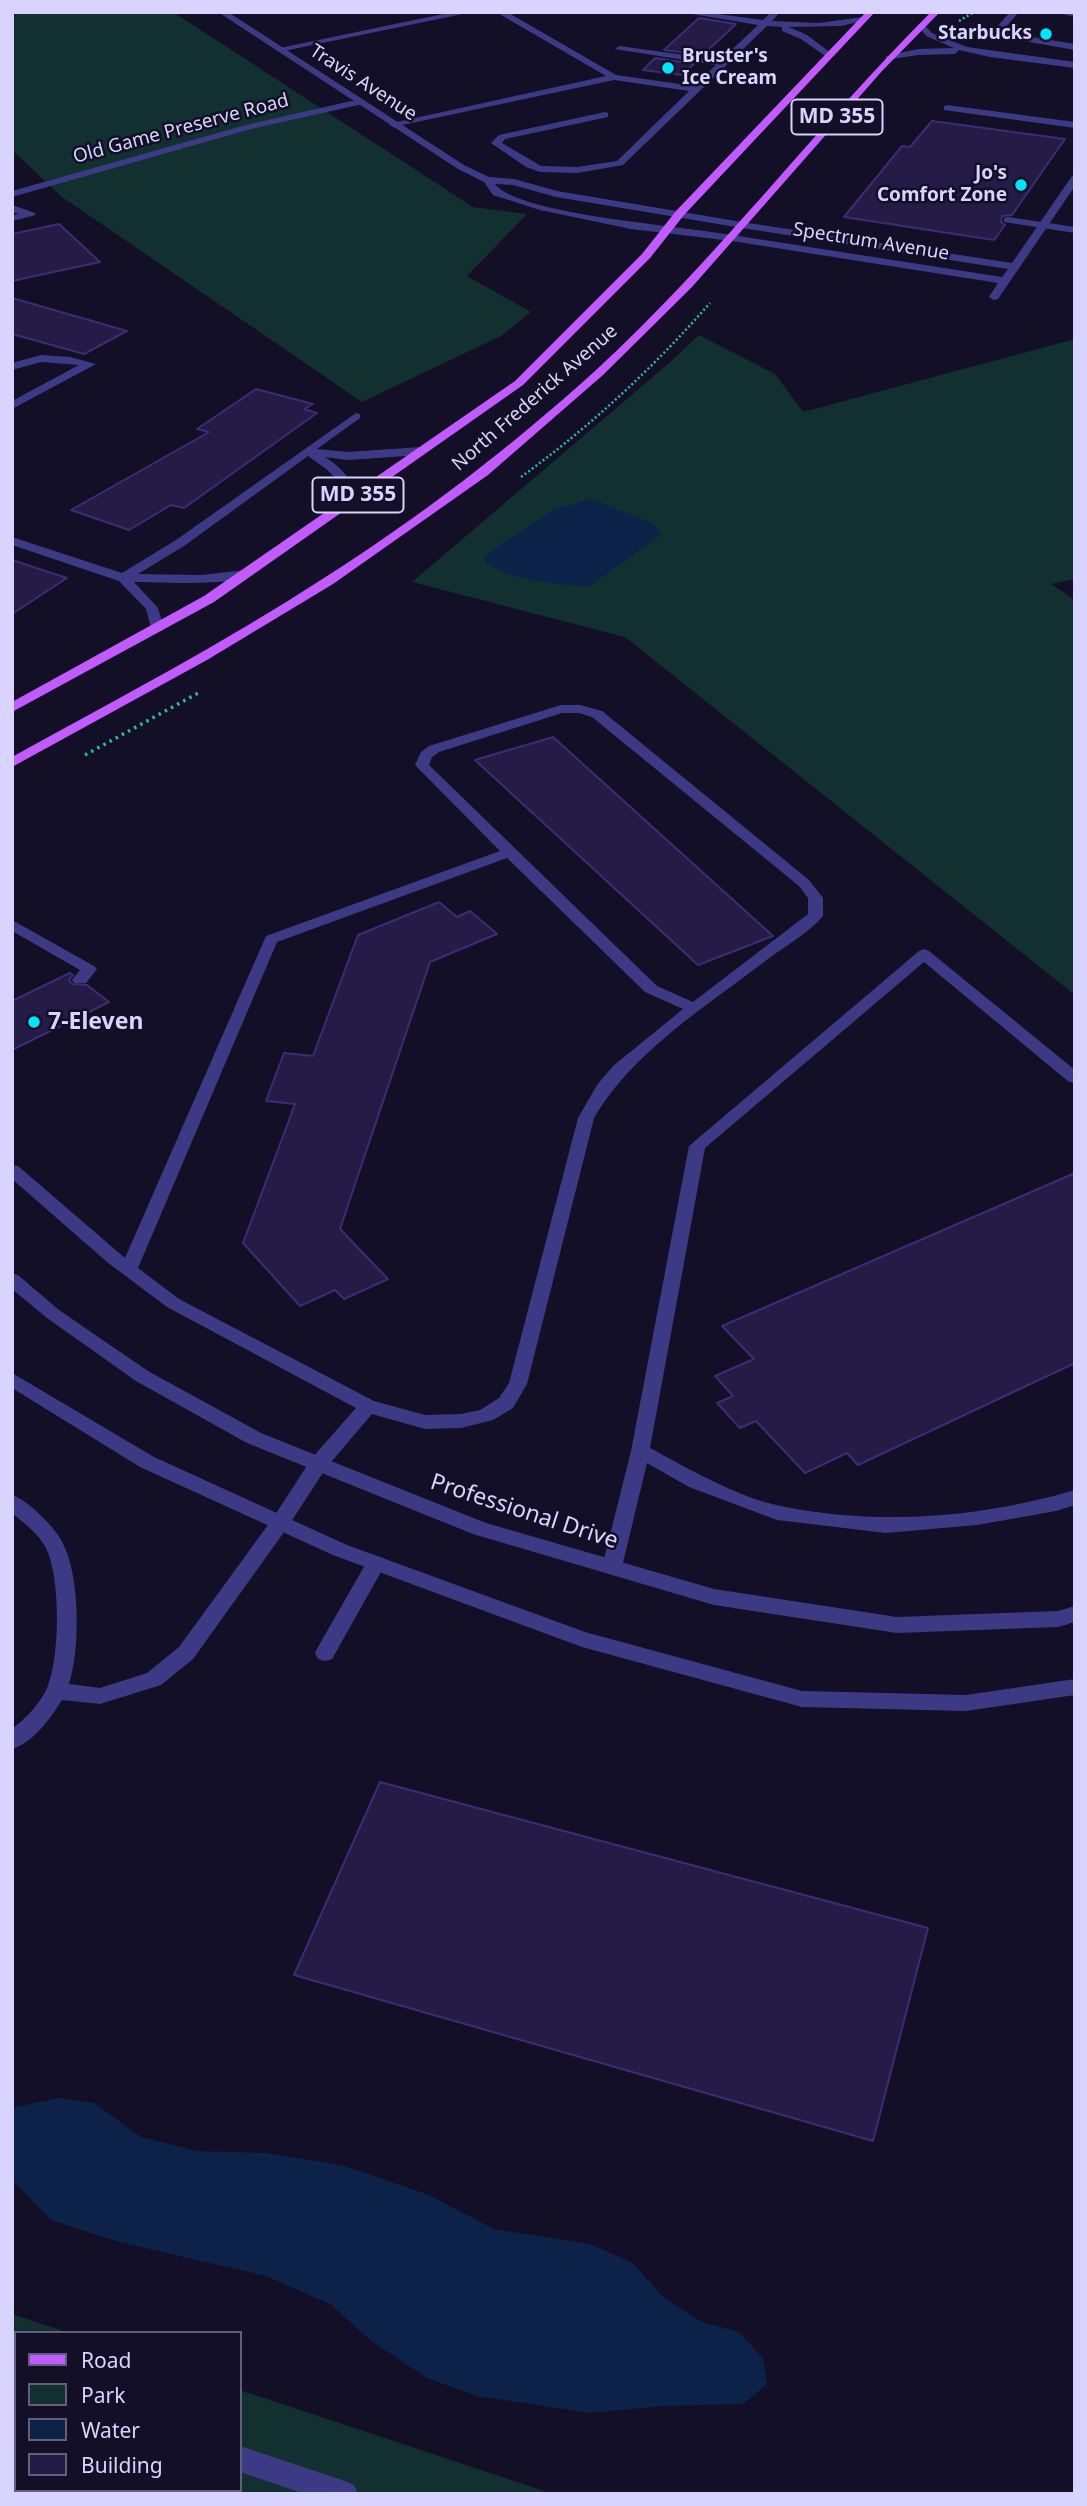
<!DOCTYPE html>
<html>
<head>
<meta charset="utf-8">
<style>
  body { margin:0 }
  #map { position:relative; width:1087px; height:2506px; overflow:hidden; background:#130f26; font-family:"Noto Sans",sans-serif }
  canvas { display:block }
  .frame { position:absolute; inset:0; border:14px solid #d9d4ff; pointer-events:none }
  .legend { position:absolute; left:14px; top:2331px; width:228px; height:161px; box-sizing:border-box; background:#130f26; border:2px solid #625e7d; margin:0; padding:9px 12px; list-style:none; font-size:21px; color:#d9d4ff }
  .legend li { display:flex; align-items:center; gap:14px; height:35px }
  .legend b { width:35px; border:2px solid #625e7d }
</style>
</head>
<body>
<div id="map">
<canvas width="1087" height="2506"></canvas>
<div class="frame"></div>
<ul class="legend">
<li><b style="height:9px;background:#c25bff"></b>Road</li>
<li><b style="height:19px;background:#12302f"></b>Park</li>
<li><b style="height:19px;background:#0c2248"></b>Water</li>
<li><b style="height:19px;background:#241b47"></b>Building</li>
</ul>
</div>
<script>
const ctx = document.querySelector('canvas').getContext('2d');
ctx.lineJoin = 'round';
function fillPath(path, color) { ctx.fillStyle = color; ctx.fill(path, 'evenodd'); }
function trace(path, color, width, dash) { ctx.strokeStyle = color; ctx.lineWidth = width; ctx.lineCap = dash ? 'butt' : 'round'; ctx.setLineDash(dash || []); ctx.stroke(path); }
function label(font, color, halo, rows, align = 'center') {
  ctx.font = font + ' "Noto Sans",sans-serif'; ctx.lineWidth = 5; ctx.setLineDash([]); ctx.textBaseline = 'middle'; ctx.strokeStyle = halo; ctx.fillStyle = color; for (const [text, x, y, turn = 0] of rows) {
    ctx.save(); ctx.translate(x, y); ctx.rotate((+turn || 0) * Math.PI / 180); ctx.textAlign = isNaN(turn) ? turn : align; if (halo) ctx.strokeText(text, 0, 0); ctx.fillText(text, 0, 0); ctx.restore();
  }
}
fillPath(new Path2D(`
  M26,12H173L473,207L527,214L467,276L531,312L501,336L362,402L62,197L12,150V15Z
  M699,335L775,374L803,412L1075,339V579L1051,584L1075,600V995L625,637L412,582L668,364Z
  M12,2314L69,2333H16V2490H240V2390L553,2494H12Z`), '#12302f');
fillPath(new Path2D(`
  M591,499L652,523L662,534L588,587C553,582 510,583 483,560L490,552L555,509Z
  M58,2098L94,2103L141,2137L197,2151L266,2153L342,2165L429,2195L494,2229L590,2244L633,2263L664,2298L702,2322L739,2332L763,2358L767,2384L743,2404L664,2406L590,2413L477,2396L427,2378L371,2341L330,2304L266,2276L119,2242L51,2220L12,2180V2108Z`), '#0c2248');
const building = new Path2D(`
  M699,18L736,24L703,55L664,50Z
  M655,58L694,64L682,75L643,70Z
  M932,121L1065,139L1012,215L1002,216L1001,222L1005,225L994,240L844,217L902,146L910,147Z
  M59,224L100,262L12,281V234Z
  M12,298L127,331L84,354L12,334Z
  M256,389L313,404L304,409L317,413L184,508L171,505L129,530L71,510L209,432L197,429Z
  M12,560L67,578L12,614Z
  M553,737L773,936L698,965L475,760Z
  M439,902L457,917L470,911L497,934L430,962L340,1229L388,1279L344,1299L335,1290L300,1306L243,1243L295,1104L266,1101L284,1053L313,1056L358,935Z
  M70,973L73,975L69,980L72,984L87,985L109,1002L12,1050V1001Z
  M1075,1173V1363L858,1465L847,1453L805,1473L756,1421L740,1428L717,1403L733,1396L715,1376L754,1359L722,1326Z
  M380,1782L928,1928L873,2141L294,1975Z`);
fillPath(building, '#241b47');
trace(building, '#3b2d73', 2);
trace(new Path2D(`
  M959,21L974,12
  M521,477C591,426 653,368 710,303`), '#2fb8b0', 2.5, [2, 2.5]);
trace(new Path2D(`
  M85,755L200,692`), '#2fb8b0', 3.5, [2.5, 4.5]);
trace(new Path2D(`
  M12,2443L16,2438`), '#2fb8b0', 6, [4.5, 7]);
fillPath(new Path2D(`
  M453,12H472L279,52L275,49Z
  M496,12H507L616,75L694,86L716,65L615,49L619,46L721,60L758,25L680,12H704L763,20L771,12H780L772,21L818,23L863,17L867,20L841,26L789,27L807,35L831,53L832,55L828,58L801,39L782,31V27L767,26L623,165L577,173L540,172L526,167L491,143L499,135L605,112L608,113V117L505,139L502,143L541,166L577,167L617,161L689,91L614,80L393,127L388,124L606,76Z
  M1010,12H1019L1005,28L1007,33L1075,44V50L1001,37L996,28Z
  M1054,12H1075V17Z
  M947,105L1075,122V128L944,110V106Z
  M12,205L35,213L36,215L12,221V215L19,214L12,212Z
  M1008,217L1075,227V233L1004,222V218Z
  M41,355L70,357L96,364L12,409V401L79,365L41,362L12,370V363Z
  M356,413L360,414V418L317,449L348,452L421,447L427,451L421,455L348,460L325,457C342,468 354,480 355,501L349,505L343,501C342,477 326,469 308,456L184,546L138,574L201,575L245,570L251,574C235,587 158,582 134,582L158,608L164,628L162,631H152L146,609L119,581L12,545V537L122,573L176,540Z
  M561,705H580L602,711L809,880L823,898V916C809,933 785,946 768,959C707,1006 633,1051 594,1118L527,1384L513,1408L493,1420L461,1428L425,1429L372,1414L326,1468L287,1528L193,1659L161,1685L100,1704L62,1700C50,1719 34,1742 12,1749V1729C26,1718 40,1704 47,1688C60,1658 61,1578 46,1548C39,1534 24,1523 12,1513V1495C21,1498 28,1504 35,1510C47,1521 59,1533 65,1548C80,1582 80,1650 69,1684L100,1688L147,1673L179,1647L273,1518L312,1458L356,1408L167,1307L107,1262L12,1179V1165L18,1166L125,1258L266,936L500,851L415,765L421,752L429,746ZM562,713H579L592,717L799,886L808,898V914L693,1002L657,986L429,765L432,757L439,752ZM507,858L645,992L683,1009L613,1066L597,1085L578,1118L509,1383L499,1398L480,1410L461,1414L425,1415L374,1401L179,1299L138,1268L277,942Z
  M12,920L94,966L97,969L86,983H74L72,980L80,970L12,931Z
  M924,949L929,951L1075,1070V1083L1069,1082L924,962L705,1148L650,1448C687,1468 739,1498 781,1506C877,1526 981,1518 1075,1490V1505L1056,1511L977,1525L886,1533L777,1520L689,1487L647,1463L622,1567L619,1572L612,1574L605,1572L602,1567L631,1451L689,1146L919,951Z
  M376,1556L383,1558L386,1563L332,1659L325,1661L318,1659L315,1653L318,1647L369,1558Z`), '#3d3a85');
fillPath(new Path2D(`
  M922,22L932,33L967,47L1075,62V68L990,57L959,50L955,54L918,55L886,60V56L918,49L954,48L926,36L918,25Z
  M360,99L365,102L363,104L251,129L12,197V191L246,125Z
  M1075,175V186L998,299L994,300L989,297L998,283L732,241L727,238L732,235L1002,277L1008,269L742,228L737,225L742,222L1012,263L1072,176Z
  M12,1273L18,1275L59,1310L148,1371L261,1433L486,1523L714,1589L897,1617L1058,1611L1075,1606V1622L1058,1627L897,1633L714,1605L473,1534L247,1443L136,1381L47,1318L12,1289Z
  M12,1373L154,1457L347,1545L585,1632L802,1691L966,1695L1075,1679V1695L966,1711L802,1707L582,1647L333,1555L140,1467L12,1388Z`), '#3d3a85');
fillPath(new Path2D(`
  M218,12H228L464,165L489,177L514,179L557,191L742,222L747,225L742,228L556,197L513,185L495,184C520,216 690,226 736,236V240L732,241L631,229L540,210L493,195L484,182L458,169Z
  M12,2371H16V2396H12Z
  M240,2446L345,2481L354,2485L358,2494H305L240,2472Z`), '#3d3a85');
fillPath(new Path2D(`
  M866,12H875L684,215L650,258L523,385L214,602L12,712V702L204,596L515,381L642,254L676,211Z
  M931,12H940L882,71L692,287L603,375L488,475L333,584L207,660L12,767V757C117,699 224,643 324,578C420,517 511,447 595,371C716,260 815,128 931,12Z`), '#c25bff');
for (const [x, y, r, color] of [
  [1046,34,7,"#00e5ff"],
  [668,68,7,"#00e5ff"],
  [1021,185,7,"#00e5ff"],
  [34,1022,7,"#00e5ff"]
]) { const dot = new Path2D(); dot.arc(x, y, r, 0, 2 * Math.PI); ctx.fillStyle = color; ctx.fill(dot); trace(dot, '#130f26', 2.5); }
label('bold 19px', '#d9d4ff', '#130f26', [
  ["Starbucks",1032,34],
  ["Bruster's",682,57,"left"],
  ["Ice Cream",682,79,"left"],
  ["Jo's",1007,174],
  ["Comfort Zone",1007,196]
], 'right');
label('19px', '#d9d4ff', '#130f26', [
  ["Travis Avenue",363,83,33],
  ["Old Game Preserve Road",181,129,-15],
  ["Spectrum Avenue",871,242,9],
  ["North Frederick Avenue",535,398,-41]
]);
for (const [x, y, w] of [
  [837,117,91],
  [358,495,91]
]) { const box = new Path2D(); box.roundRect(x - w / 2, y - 17.5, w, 35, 5); ctx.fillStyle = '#130f26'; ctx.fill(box); trace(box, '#d9d4ff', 2); }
label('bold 21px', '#d9d4ff', null, [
  ["MD 355",837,117],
  ["MD 355",358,495]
]);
label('bold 23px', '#d9d4ff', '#130f26', [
  ["7-Eleven",48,1022]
], 'left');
label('23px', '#d9d4ff', '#130f26', [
  ["Professional Drive",524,1512,18]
]);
</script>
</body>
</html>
